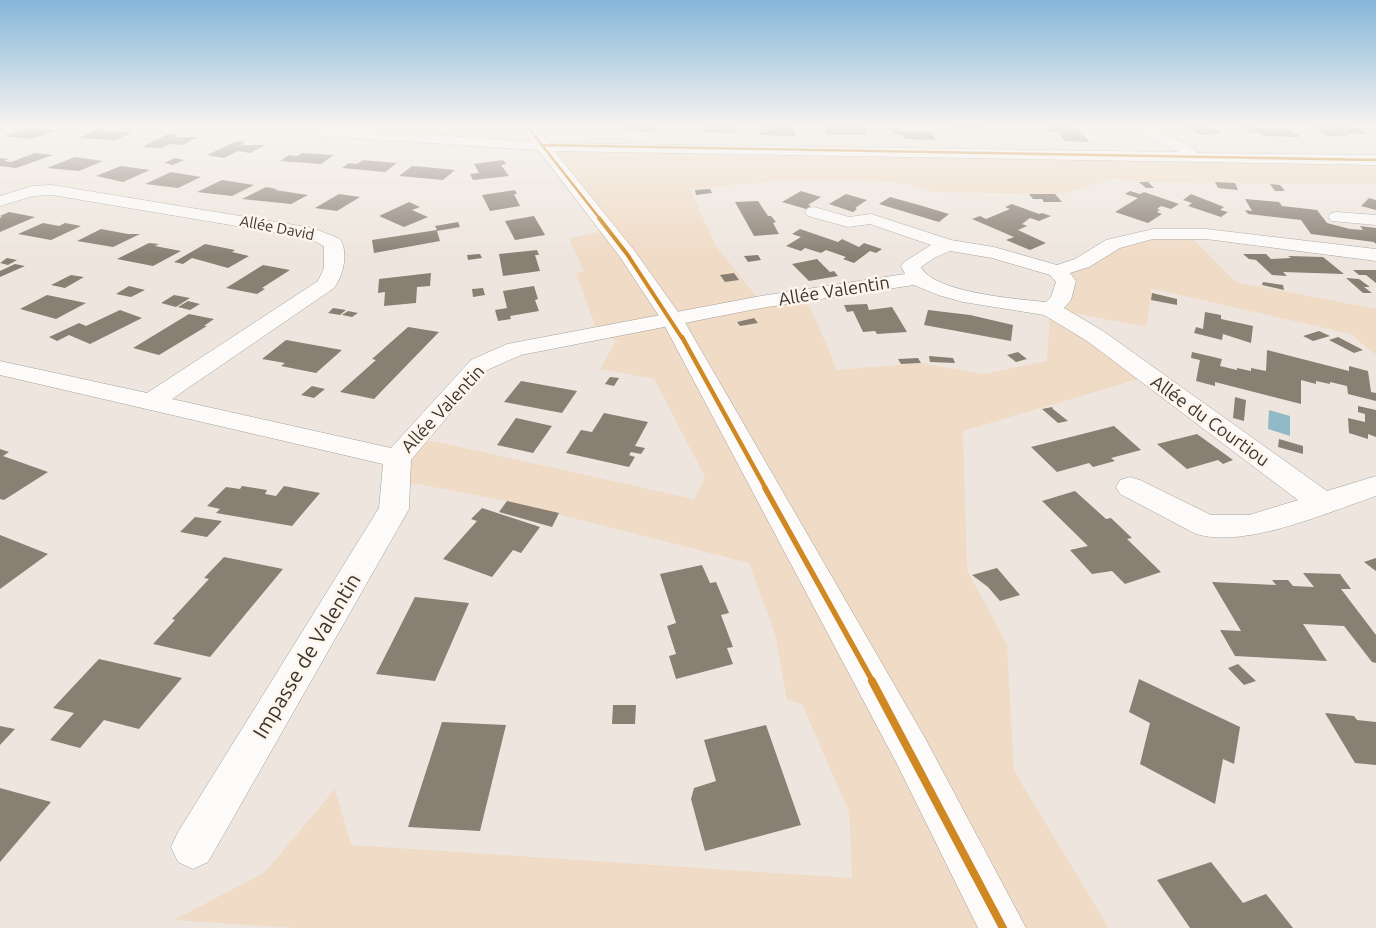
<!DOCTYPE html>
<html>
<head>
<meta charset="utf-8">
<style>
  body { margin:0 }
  canvas { display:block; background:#eee6de }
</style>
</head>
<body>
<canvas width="1376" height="928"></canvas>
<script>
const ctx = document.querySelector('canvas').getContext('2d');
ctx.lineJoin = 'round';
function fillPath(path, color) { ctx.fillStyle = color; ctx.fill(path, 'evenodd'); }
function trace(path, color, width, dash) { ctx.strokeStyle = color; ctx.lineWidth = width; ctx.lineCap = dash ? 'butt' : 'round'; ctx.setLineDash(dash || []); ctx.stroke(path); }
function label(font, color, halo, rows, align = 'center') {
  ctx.font = font + ' Ubuntu,sans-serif'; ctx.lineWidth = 5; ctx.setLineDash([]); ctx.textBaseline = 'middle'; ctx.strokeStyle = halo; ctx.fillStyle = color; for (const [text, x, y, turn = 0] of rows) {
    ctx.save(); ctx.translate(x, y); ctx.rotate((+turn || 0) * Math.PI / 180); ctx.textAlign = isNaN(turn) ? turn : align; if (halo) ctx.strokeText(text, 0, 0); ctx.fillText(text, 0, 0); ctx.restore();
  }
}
fillPath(new Path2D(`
  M542,145L1376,160V184L1148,182L1114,178L1067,193L1055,194L936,192L896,182L785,180L690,189L715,245L761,302L802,295L812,311L837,370L921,363L983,374L1047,361L1050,309L1061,300L1057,271L1113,244L1188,234L1236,282L1376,309V356L1351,334L1149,288L1152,293L1146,327L1052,309L1149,376L963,431L967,570L1007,644L1014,771L1109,928H294L174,920L265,872L335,789L351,845L852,878L849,812L802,704L787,700L775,634L749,563L507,501L396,480L414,439L438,442L694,499L705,477L654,379L600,369L616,340L597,332L576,273L584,271L569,239L607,230Z`), '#f0dbc6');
fillPath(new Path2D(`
  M1269,410L1290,416V436L1268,429Z`), '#90bac6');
fillPath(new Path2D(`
  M627,126H657L653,132L624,130Z
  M705,126H737V133L703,132Z
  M758,126H793L796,136L760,135Z
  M825,126H864L868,135H827Z
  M949,126H987L989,129H951Z
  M1181,126H1208L1223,133L1201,135Z
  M1241,126L1288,129L1301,137L1265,136L1260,133H1252Z
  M1311,126L1355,127L1368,134L1342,133L1348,136H1327Z
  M891,127H900L902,132H931L936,140L905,139L903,135L894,134Z
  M1045,127H1076L1090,142L1065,141L1057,132H1050Z
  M27,128L47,130H57L31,139L4,136Z
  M99,129L107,130L104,131L132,133L115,140L79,138Z
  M168,134L178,135L173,137H198L183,145L170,144L161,148L142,147Z
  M237,141L245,142L240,145H265L250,153L238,151L224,158L207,155Z
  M35,153L53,155L16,168L0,166V158L9,159L4,161L11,162Z
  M302,153L334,155L321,164L280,161L289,155L297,156Z
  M75,157L103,161L79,171L47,168Z
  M175,158L184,160L173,165L164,163Z
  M363,160L374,161L397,163L385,172L342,168L349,163L357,164Z
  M503,160L506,164L501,165L509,176L473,180L470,174L479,173L474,164Z
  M121,166L150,170L123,182L96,176Z
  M412,166L425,167L455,170L443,180L399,176Z
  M171,172L201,177L178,188L145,184Z
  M222,180L254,185L232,196L197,192Z
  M1139,182H1148L1154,188H1146Z
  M1215,182L1235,183L1238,190L1218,188Z
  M1270,184L1280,185L1285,191H1275Z
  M266,187L277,189L275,190L308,195L291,204L242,199Z
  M710,189L712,193L696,195L695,190Z
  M515,190L517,194H514L520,206L490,211L482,195Z
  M801,191L821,197L808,205L811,206L806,209L782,202Z
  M1130,191L1140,194L1144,192L1179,204L1171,209L1161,206L1157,209L1160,210L1157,212L1162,214L1148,223L1115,212L1138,198L1125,194Z
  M339,194L360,197L337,211L315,208Z
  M846,194L867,200L855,208L857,209L853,212L829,204Z
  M1029,194H1055L1062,202H1044L1042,199H1033Z
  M1191,194L1224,207L1220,210L1228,212L1221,217L1188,206L1192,203L1183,200Z
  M890,197L919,205L949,214L939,222L879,204Z
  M1369,198L1376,200V210L1361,206Z
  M1245,199L1279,202L1282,206L1317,210L1327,223L1350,229L1363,230L1360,226L1376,228V244L1374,242L1311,234L1301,220L1248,214L1245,210L1252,211Z
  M758,201L768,216H771L776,222L773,223L779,234L754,236L735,202Z
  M409,202L420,207L412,210L428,217L404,227L379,216Z
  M1012,204L1039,214L1042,213L1051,216L1039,221L1030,218L1022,224L1027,226L1018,230L1046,243L1030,250L1006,240L1014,237L972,219L980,216L986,219L1010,209L1005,207Z
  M9,212L35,217L0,232V218L2,217L0,216Z
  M534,216L545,235L515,240L505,221Z
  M458,222L460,227L437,231L440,241L374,253L372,240L437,230L435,226Z
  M43,223L59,226L65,223L81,226L51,240L18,234Z
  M101,229L128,234H140L113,247L77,241Z
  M800,229L838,242L842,239L859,247L864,243L882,249L876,253L870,251L854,263L843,259L846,257L826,250L821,253L805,248L801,251L786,246L801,237L792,234Z
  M149,243L159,244L155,246L181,251L153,266L117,259Z
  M205,244L235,250L232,252L249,256L228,268L192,258L183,264L174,262Z
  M537,250L539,255H535L540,271L503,276L499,254Z
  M480,254L482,258L468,260L467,255Z
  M1243,254H1266L1271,259L1291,258L1288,256L1323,257L1344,274L1283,272L1287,276L1272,275L1256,260L1249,259Z
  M758,255L761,260L748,262L744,256Z
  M7,258L17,260L8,265L0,263Z
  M817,259L830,272L834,271L838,276L809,281L792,264Z
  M15,264L25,266L0,277V271Z
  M263,265L290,270L262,288L265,289L257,294L226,288Z
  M1353,270H1376V283L1366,275H1359Z
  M431,273L430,286L417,287L416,303L384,306L385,292L378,293L379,279Z
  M734,273L739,280L725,282L720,275Z
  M71,275L84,277L65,288L51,285Z
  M1346,278L1359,279L1370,287H1364L1372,293H1363Z
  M1263,282L1283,285L1284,290L1262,285Z
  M129,286L145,290L131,297L116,294Z
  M534,286L538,299L535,300L539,311L510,316L511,319L498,321L495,310L507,308L503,291Z
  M483,288L485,295L473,297L472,289Z
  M1152,293L1177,299V305L1151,300Z
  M47,295L86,303L56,319L20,309Z
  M174,295L190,298L176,307L161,303Z
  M188,301L200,304L190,310L178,307Z
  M867,304L869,310L892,307L907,332L877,334L875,331L863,332L853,311L847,312L844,305Z
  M333,308L346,310L340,315L328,313Z
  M120,310L142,318L90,344L69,335L57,341L49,337L79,323L86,326Z
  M928,310L970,315L1013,325L1011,341L924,325Z
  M348,311L358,313L352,317L342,315Z
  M1205,312L1221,315V319L1253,326L1251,343L1223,334L1222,340L1194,333L1196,327L1203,329Z
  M189,314L214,319L204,326H207L159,355L133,348Z
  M754,318L758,323L740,326L737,322Z
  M408,327L439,332L374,399L340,392L376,360L372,359Z
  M1319,331L1330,336L1313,341L1303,336Z
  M1338,337L1363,350L1354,353L1329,340Z
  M286,340L342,350L316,373L281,366L285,363L262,359Z
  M1267,350L1349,371V366L1368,371L1371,392L1376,393V401L1348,394L1347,386L1330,382V384L1316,381V384L1301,380V404L1215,382V386L1196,381L1200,360L1191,358L1192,352L1222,359L1220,366L1237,370V368L1251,371V368L1266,371Z
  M1018,352L1027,359L1016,362L1007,355Z
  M929,356L953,358L955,363L930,362Z
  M918,358L921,363L901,364L898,359Z
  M610,377L619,378L614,386L605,384Z
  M521,381L577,391L562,413L504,402Z
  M312,386L325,389L314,398L301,395Z
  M1235,397L1246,400L1244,421L1233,418Z
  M1358,406L1376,410V437L1368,434V439L1349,433L1348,418L1365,422V414L1358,412Z
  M1052,407L1053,409L1068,421L1058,423L1042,409Z
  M604,413L648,422L635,446L645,448L641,454L631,452L629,455L635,457L629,467L566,453L581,430L592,432Z
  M516,418L552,426L533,453L497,445Z
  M1114,426L1141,450L1111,458L1115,461L1093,467L1089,463L1057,472L1031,447Z
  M1197,434L1233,460L1223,464L1218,460L1187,469L1157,444Z
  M1279,439L1303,446V454L1278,447Z
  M0,449L9,452L3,456L48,472L4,500L0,499Z
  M242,486L267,490L265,494L276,496L284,486L320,493L292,526L216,513L220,509L207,506L226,487L240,489Z
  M1075,491L1106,519L1111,518L1132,538L1127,539L1161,572L1125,584L1112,571L1092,574L1070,550L1088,546L1042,501Z
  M507,501L559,513L552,527L499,512Z
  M482,508L540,527L521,553L513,550L492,577L443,559L477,521L471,519Z
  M195,517L222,521L207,537L180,532Z
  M0,535L48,554L0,589Z
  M224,557L283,569L210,657L153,644L175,620L172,619L209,579L204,578Z
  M1376,558V571L1364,562Z
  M702,565L710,583L716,582L729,613L721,615L733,647L727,648L733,664L676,679L669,656L676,654L667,626L676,623L660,574Z
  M997,568L1020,595L1000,601L988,587L972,575Z
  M1303,573L1340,574L1351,589H1341L1376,635V663L1372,662L1344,626L1303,624L1327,661L1235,656L1220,630L1241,631L1212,582L1276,585L1272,580H1288L1293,586L1314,587Z
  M415,597L469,603L435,681L376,674Z
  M99,659L182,678L139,729L104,720L80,748L50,740L74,713L53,708Z
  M1238,664L1256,681L1244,685L1228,668Z
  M1139,679L1240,727L1234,764L1223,759L1215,804L1140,764L1150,723L1129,712Z
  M613,705H636L635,724H612Z
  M1325,713L1354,716L1357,720L1376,722V765L1355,763Z
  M442,722L506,725L480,831L408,827Z
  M766,725L801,825L705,851L691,799L694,788L716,781L704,740Z
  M0,726L15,729L0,745Z
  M0,788L51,802L0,862Z
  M1211,862L1243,903L1266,894L1293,928H1190L1157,880Z`), '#897f73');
const minor = new Path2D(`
  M225,126H299L553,143L1179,152L1128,126H1147L1195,149L1197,153L1376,155V165L553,151L232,130Z
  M52,185L313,228L340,239C349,253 343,276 334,288L172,399L391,448L471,360L507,344L761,296L905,274L901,266L904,262L931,245L870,224L848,227L808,216L805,212L808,208L814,207L849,217L871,214L951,240L994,247L1057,265L1075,259L1106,240L1153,229H1206L1376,249V261L1206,239H1153L1120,248L1089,267L1070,273L1076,281L1071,300L1064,308L1103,331L1327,491L1376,476V496C1328,512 1246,549 1196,534L1120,494L1116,487L1120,480L1130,477L1140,480L1211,515H1249L1298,500L1087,341L1044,315L963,302L938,295L914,285L761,308L521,355L487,370L411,460L409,509L208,862L193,869L178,862L171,847L178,832L379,508L383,464L0,375V361L147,393L318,281L324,268V246L308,238L52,195L33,196L0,206V196L32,186ZM950,251L992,258L1050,275L1056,282L1051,297L1046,302C1018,299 934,293 921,267L934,258Z
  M1337,212L1376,215V225L1331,221L1328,217L1331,213Z`);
const major = new Path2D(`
  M520,126H534L634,250L683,319L925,738L1026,928H978L897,764L661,319L620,257Z`);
trace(minor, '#a5a099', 1);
trace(major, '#a5a099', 1);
fillPath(minor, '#fcfbfa');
fillPath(major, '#fcfbfa');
trace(new Path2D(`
  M527,126L600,219
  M542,145L1376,160`), '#cf8822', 2.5);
trace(new Path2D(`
  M599,218L627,254L682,338`), '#cf8822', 4);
trace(new Path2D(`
  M682,337L766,489`), '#cf8822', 4.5);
trace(new Path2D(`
  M765,488L873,682`), '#cf8822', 5.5);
trace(new Path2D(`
  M872,681L1003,928`), '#cf8822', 8);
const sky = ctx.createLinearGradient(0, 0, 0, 256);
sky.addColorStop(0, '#85b6da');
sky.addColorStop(0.49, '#f7f4f0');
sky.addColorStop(1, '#f7f4f000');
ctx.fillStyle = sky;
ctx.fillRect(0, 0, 1376, 256);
label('15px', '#3b3530', '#fdf4eb', [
  ["Allée David",277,228,11]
]);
label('18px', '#3b3530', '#fdf4eb', [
  ["Allée Valentin",834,291,-9],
  ["Allée Valentin",443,409,-47],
  ["Allée du Courtiou",1210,421,36]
]);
label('21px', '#3b3530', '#fdf4eb', [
  ["Impasse de Valentin",307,656,-59]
]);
</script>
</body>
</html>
